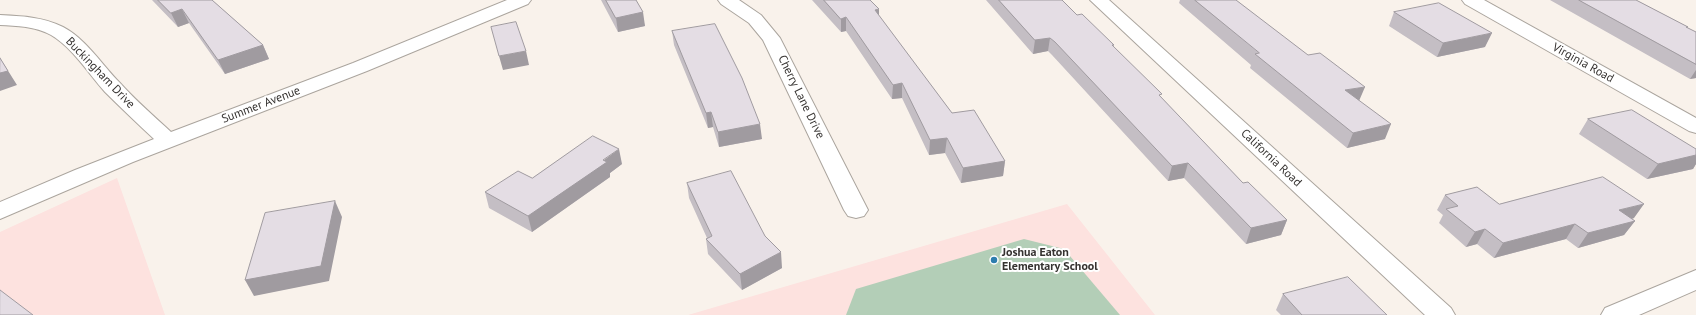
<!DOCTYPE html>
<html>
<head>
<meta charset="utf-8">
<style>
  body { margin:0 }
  canvas { display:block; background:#f9f2eb }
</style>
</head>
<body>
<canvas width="1696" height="315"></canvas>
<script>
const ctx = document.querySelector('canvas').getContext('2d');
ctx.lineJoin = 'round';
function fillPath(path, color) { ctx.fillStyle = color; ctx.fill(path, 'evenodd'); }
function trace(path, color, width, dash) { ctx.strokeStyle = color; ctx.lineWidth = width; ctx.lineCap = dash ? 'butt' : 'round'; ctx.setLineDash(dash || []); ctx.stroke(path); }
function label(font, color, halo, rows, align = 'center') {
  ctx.font = font + ' "PT Sans",sans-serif'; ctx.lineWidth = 4; ctx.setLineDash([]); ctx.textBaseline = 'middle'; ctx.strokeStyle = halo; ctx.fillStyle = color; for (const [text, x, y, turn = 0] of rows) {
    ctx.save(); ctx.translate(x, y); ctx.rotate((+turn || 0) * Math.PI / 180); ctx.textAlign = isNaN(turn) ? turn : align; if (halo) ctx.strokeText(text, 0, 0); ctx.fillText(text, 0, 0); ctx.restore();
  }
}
fillPath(new Path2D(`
  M117,178L165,315H0V232Z
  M1067,204L1155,315H688Z`), '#fde2df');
fillPath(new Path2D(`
  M1024,239L1064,249L1120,315H846L856,289Z`), '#b3ceb7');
const minor = new Path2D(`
  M507,0H531L528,4L367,71L133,162L0,219V202L75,170L154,139C137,123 121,108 105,92C88,73 73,48 51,35C35,26 17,26 0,25V15C21,16 44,17 63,27C86,39 102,65 120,83C136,101 154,116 171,132L353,63Z
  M718,0H739L761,15L780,38L868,210L864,216L856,218L848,216L844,210L763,40L749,23L721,4Z
  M1090,0H1109L1451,308L1455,315H1425Z
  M1462,0H1484L1696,118V133L1689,131L1465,4Z
  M1696,270V290L1639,315H1601L1605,308Z`);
trace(minor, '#aba59e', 2);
fillPath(minor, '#fff');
fillPath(new Path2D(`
  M152,0H212L263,45L269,59L225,74L189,23L178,27Z
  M601,0H636L645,26L618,32Z
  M812,0H870L879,16L952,113L1005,161L1003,176L961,183L945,153L929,155L902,98L892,99L846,31L841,32Z
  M986,0H1062L1077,15L1114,45L1113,47L1243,183L1287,220L1281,235L1246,244L1184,178L1168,181L1052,55L1048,51L1033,54Z
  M1180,0H1236L1359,100L1385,139L1347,148L1250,68L1251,65L1179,3Z
  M1550,0H1636L1688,27L1687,28L1696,32V78L1690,79Z
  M1394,12L1485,47L1437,57L1389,26Z
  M672,31L762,139L719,147L713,127L708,128L674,45Z
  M1588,119L1696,149V164L1693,169L1647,179L1579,134Z
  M622,164L610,173V177L532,232L489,208L485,192L532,178Z
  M687,183L765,236L782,268L742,290L708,254L706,239L707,238L689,198Z
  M1445,195L1499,204L1634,218L1632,219L1635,221L1624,235L1578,248L1566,239L1494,258L1477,244L1466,247L1439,223L1443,215L1437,210Z
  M1283,294L1387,315H1281L1276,310Z`), '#c4bec4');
fillPath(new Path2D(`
  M182,9L189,23L178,27L171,13Z
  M879,9V23L875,10Z
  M643,12L645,26L618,32L616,18Z
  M846,17V31L841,32V19Z
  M1492,33L1485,47L1437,57L1443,43Z
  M1050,38L1048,51L1033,54L1035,40Z
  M263,45L269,59L225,74L218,60Z
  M526,51L529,65L503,70L499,56Z
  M0,58L17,85L0,91Z
  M1696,70V78L1690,79Z
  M902,83V98L892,99L893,85Z
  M1365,87L1359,101L1345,90Z
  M711,112L713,127L708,128L706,113Z
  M760,124L762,139L719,147L718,132Z
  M1391,124L1385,139L1347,148L1353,133Z
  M947,138L945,153L929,155L930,140Z
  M619,149L622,164L610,173V177L532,232L528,216Z
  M1696,155V164L1693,169L1647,179L1658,164Z
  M1005,161L1003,176L961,183L963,168Z
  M1188,163L1184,178L1168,181L1172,166Z
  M335,201L342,217L329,281L254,296L245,280Z
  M1644,204L1634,218L1610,225L1619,210Z
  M1287,220L1281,235L1246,244L1251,228Z
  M1635,221L1624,235L1578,248L1588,233Z
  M1575,224L1566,239L1494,258L1503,243Z
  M1485,229L1477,244L1466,247L1475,232Z
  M781,252L782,268L742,290L740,274Z`), '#a09ba0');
const building = new Path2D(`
  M158,0H212L263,45L218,60L182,9L171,13Z
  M606,0H636L643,12L616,18Z
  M824,0H870L879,9L875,10L952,113L974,110L1005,161L963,168L947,138L930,140L902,83L893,85L846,17L841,19Z
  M999,0H1062L1077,15L1082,14L1114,45H1112L1162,94L1159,95L1243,183L1248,182L1287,220L1251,228L1188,163L1172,166L1055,42L1050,38L1035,40Z
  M1195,0H1236L1308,55L1320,53L1365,87L1345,90L1391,124L1353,133L1255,54L1259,53Z
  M1579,0H1636L1688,27H1686L1696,32V64Z
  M1439,3L1492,33L1443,43L1394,12Z
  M516,22L526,51L499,56L491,27Z
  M715,24L742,78L760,124L718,132L711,112L706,113L672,31Z
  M0,58L8,71L0,73Z
  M1632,110L1696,149V155L1658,164L1588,119Z
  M593,136L619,149L603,160L607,162L528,216L485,192L518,171L532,178Z
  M731,171L765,236L781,252L740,274L706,239L712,236L687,183Z
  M1603,177L1644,204L1619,210L1635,221L1588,233L1575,224L1503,243L1485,229L1475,232L1446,209L1458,206L1445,195L1477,187L1499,204Z
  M335,201L321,266L245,280L265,213Z
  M1348,277L1387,315H1302L1283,294Z
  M0,290L33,315H0Z`);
fillPath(building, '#e4dde4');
trace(building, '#a09ba0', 1);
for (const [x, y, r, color] of [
  [994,260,4,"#2c7dae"]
]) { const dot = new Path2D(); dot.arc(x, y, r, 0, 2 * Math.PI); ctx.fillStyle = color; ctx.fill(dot); trace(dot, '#fff', 1.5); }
label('12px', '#353230', '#fff', [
  ["Virginia Road",1583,63,29],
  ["Buckingham Drive",100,73,46],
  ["Cherry Lane Drive",801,97,64],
  ["Summer Avenue",261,105,-21],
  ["California Road",1271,158,43]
]);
label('bold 12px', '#353230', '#fff', [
  ["Joshua Eaton",1002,253],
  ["Elementary School",1002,267]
], 'left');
</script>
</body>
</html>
